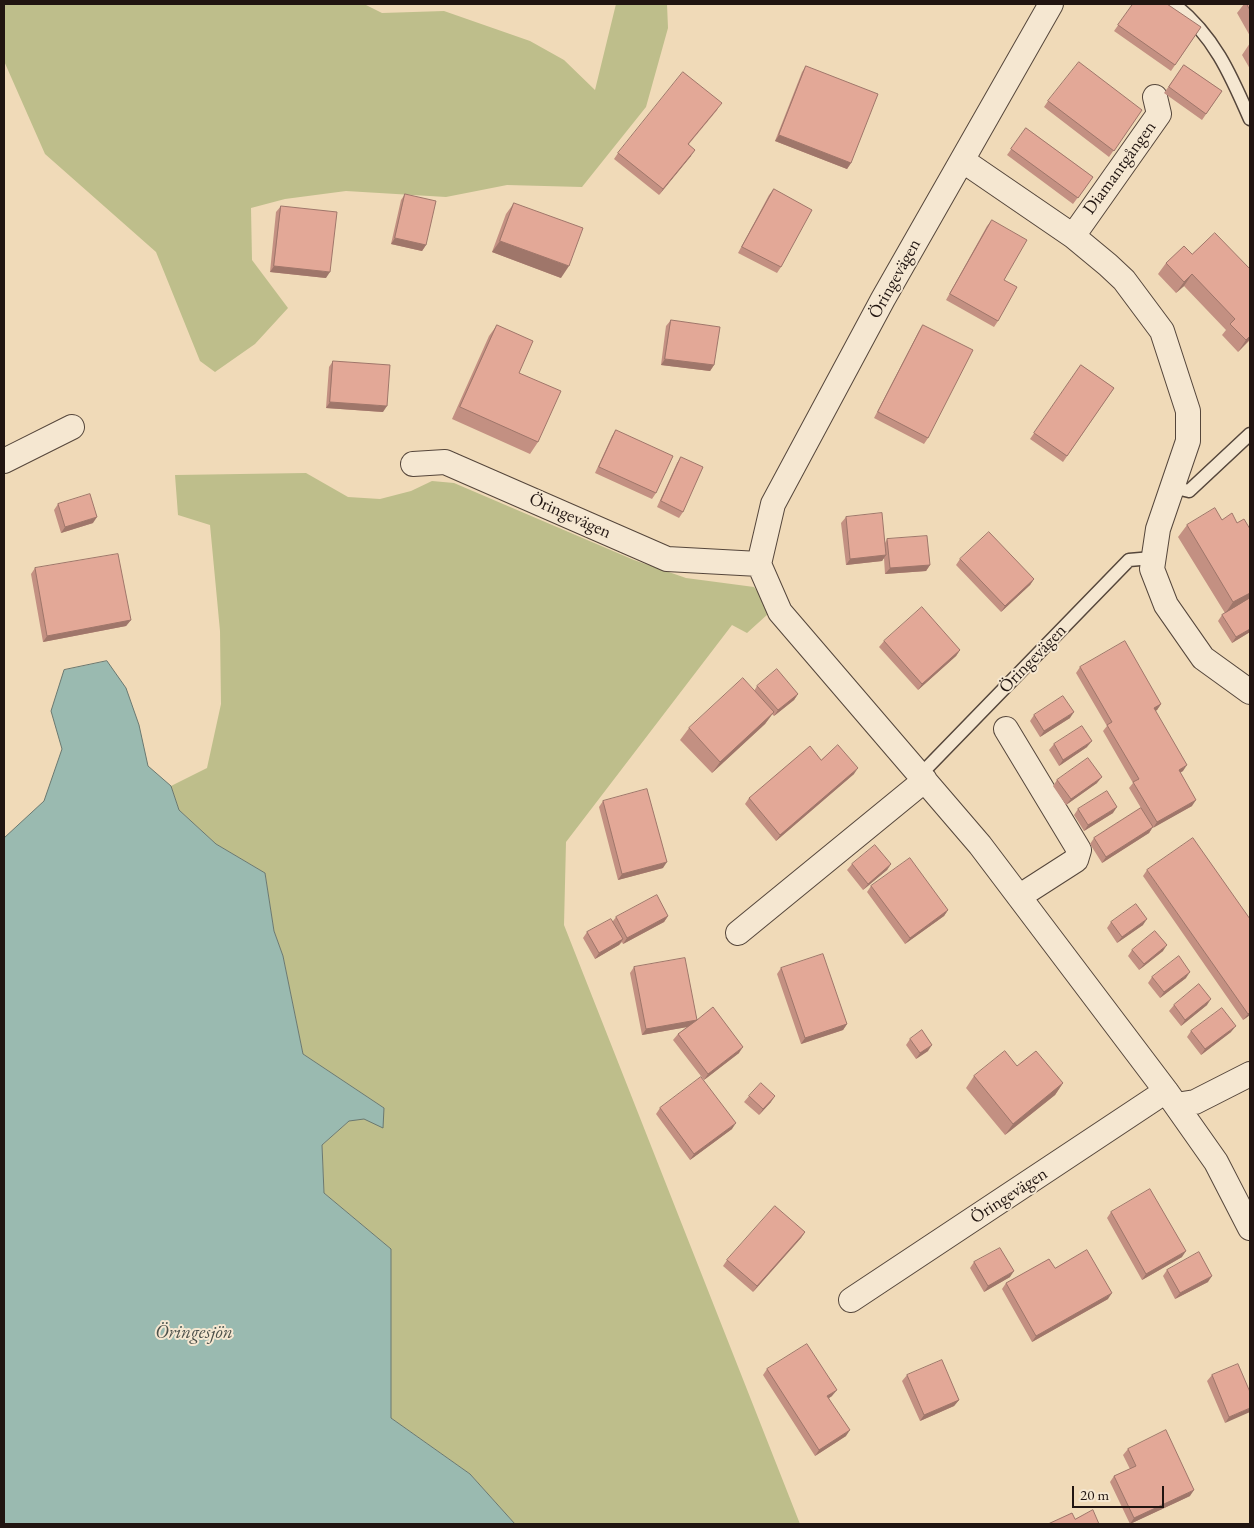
<!DOCTYPE html>
<html>
<head>
<meta charset="utf-8">
<style>
  body { margin:0 }
  #map { position:relative; width:1254px; height:1528px; overflow:hidden; background:#f0dab8; font-family:"EB Garamond",serif }
  canvas { display:block }
  .frame { position:absolute; inset:0; border:5px solid #211511; pointer-events:none }
  .scale { position:absolute; left:1072px; top:1486px; width:92px; height:22px; box-sizing:border-box; border:2px solid #211511; border-top:0; padding-left:6px; font-size:15px; line-height:18px; white-space:nowrap; color:#211511; -webkit-text-stroke:4px #f5e7d1; paint-order:stroke }
</style>
</head>
<body>
<div id="map">
<canvas width="1254" height="1528"></canvas>
<div class="frame"></div>
<div class="scale">20 m</div>
</div>
<script>
const ctx = document.querySelector('canvas').getContext('2d');
ctx.lineJoin = 'round';
function fillPath(path, color) { ctx.fillStyle = color; ctx.fill(path, 'evenodd'); }
function trace(path, color, width, dash) { ctx.strokeStyle = color; ctx.lineWidth = width; ctx.lineCap = dash ? 'butt' : 'round'; ctx.setLineDash(dash || []); ctx.stroke(path); }
function label(font, color, halo, rows, align = 'center') {
  ctx.font = font + ' "EB Garamond",serif'; ctx.lineWidth = 4; ctx.setLineDash([]); ctx.textBaseline = 'middle'; ctx.strokeStyle = halo; ctx.fillStyle = color; for (const [text, x, y, turn = 0] of rows) {
    ctx.save(); ctx.translate(x, y); ctx.rotate((+turn || 0) * Math.PI / 180); ctx.textAlign = isNaN(turn) ? turn : align; if (halo) ctx.strokeText(text, 0, 0); ctx.fillText(text, 0, 0); ctx.restore();
  }
}
fillPath(new Path2D(`
  M4,4H364L382,13L444,11L530,41L564,60L595,90L616,4H667L668,28L646,107L582,187L507,185L446,197L346,191L285,199L251,208L252,260L288,308L255,344L215,372L200,361L156,252L45,154L4,61Z
  M306,473L348,497L380,499L411,491L432,481L454,483L634,560L686,578L754,587L763,599L768,614L747,633L732,625L566,842L564,925L800,1524H515L470,1474L391,1418V1249L324,1193L322,1145L349,1121L364,1118L384,1108L303,1054L283,956L274,931L265,873L216,844L179,810L171,786L207,768L221,704L220,631L210,525L178,515L175,475Z`), '#bebe8b');
const water = new Path2D(`
  M107,661L126,688L139,725L148,766L171,786L179,810L216,844L265,873L274,931L283,956L303,1054L384,1108L383,1128L364,1119L349,1121L322,1145L324,1193L391,1249V1418L470,1474L515,1524H4V838L44,801L62,749L51,711L64,670Z`);
fillPath(water, '#9abab0');
trace(water, '#6a7870', 1);
const service = new Path2D(`
  M1174,4C1214,36 1230,73 1250,119
  M1172,487L1189,491L1250,434
  M921,774L1129,560L1152,558`);
const minor = new Path2D(`
  M1051,4L883,299L773,504L759,564L780,612L980,845L1166,1091L1216,1162L1250,1228
  M962,160L1073,236L1108,265L1124,280L1162,331L1188,411V441L1158,529L1152,569L1166,605L1203,658L1250,692
  M1073,236L1159,114L1155,97
  M4,461L72,427
  M413,464L445,462L667,559L759,564
  M1006,729L1079,850L1076,860L1020,896
  M738,933L925,780
  M1176,1105L1195,1102L1250,1074
  M851,1300L1166,1091`);
trace(service, '#55463b', 15);
trace(minor, '#55463b', 26);
trace(service, '#f5e7d1', 12);
trace(minor, '#f5e7d1', 24);
fillPath(new Path2D(`
  M1133,4L1201,27L1171,71L1114,31Z
  M1244,4H1250V36L1237,13Z
  M1250,43V69L1242,55Z
  M1184,65L1222,91L1202,120L1164,93Z
  M806,66L851,163L847,169L775,141L802,72Z
  M1048,101L1142,110L1109,157L1044,107Z
  M718,109L689,144L691,156L659,195L614,159L618,153Z
  M1026,128L1093,177L1073,204L1007,155Z
  M774,189L781,267L777,273L738,253L769,195Z
  M405,194L426,245L422,251L391,244L401,200Z
  M514,203L561,278L492,252L506,214Z
  M281,206L326,278L270,272L276,212Z
  M992,220L1004,280L998,321L994,327L946,300L987,226Z
  M1192,254L1250,269V341V340L1238,352L1222,335L1226,330L1184,286L1176,293L1158,274L1166,263Z
  M671,320L714,365L710,371L661,365L666,326Z
  M497,325L519,373L538,442L530,454L452,419L489,336Z
  M923,325L928,438L924,444L874,418L919,331Z
  M333,361L383,412L326,408L329,367Z
  M1081,365L1114,388L1063,462L1030,439Z
  M616,430L656,493L652,499L595,473L612,436Z
  M681,457L683,512L679,518L657,507L677,463Z
  M58,504L93,523L61,533L54,510Z
  M846,517L885,543L887,539L930,565L926,571L885,574L884,558L882,561L846,565L841,523Z
  M1222,520L1237,523L1250,529V632L1232,643L1218,621L1222,615L1225,613L1178,537L1187,525Z
  M960,559L1034,579L1030,585L1001,612L956,565Z
  M35,568L131,620L126,626L43,642L31,574Z
  M884,641L960,650L956,656L918,690L879,647Z
  M1080,667L1161,704L1157,710L1155,711L1183,771L1180,772L1192,806L1152,828L1149,833L1102,863L1090,844L1094,838L1141,808L1129,788L1133,783L1103,731L1107,726L1076,673Z
  M757,686L798,694L794,700L774,716L772,714L765,724L712,773L680,740L689,728L754,691Z
  M1034,715L1070,718L1040,737L1030,721Z
  M1054,744L1087,747L1059,766L1049,750Z
  M821,760L854,774L776,841L745,804L749,798Z
  M1057,780L1097,783L1066,805L1053,786Z
  M603,801L663,868L618,880L599,807Z
  M1078,809L1113,813L1084,831L1074,815Z
  M852,864H891L887,870L863,890L847,870Z
  M1147,870L1250,1015L1243,1020L1143,876Z
  M871,886L948,910L944,916L905,944L867,892Z
  M668,916L664,922L623,944L622,942L619,945L595,959L583,938L587,932L613,921L616,917Z
  M1111,922L1143,925L1117,943L1107,928Z
  M1132,950L1163,951L1139,970L1128,956Z
  M634,967L697,1020L739,1053L704,1080L673,1040L678,1034L687,1027L642,1035L630,973Z
  M781,968L847,1024L843,1030L801,1044L777,974Z
  M1152,977L1186,978L1160,998L1148,983Z
  M1174,1005H1207L1181,1026L1169,1011Z
  M1191,1031L1231,1032L1201,1055L1187,1037Z
  M910,1039L928,1051L916,1059L906,1045Z
  M1017,1066L1063,1083L1055,1095L1005,1135L966,1088L974,1076Z
  M749,1096L771,1102L759,1115L744,1102Z
  M660,1108L732,1129L690,1160L656,1114Z
  M1111,1212L1182,1257L1142,1280L1107,1218Z
  M805,1232L801,1238L753,1292L723,1266L727,1260Z
  M974,1262L1010,1277L984,1292L970,1268Z
  M1055,1268L1108,1299L1032,1342L1002,1289L1006,1283Z
  M1167,1270L1208,1282L1175,1299L1163,1276Z
  M767,1369L832,1396L829,1398L846,1436L815,1456L763,1375Z
  M907,1375L959,1400L954,1406L920,1421L902,1381Z
  M1212,1375L1250,1392L1225,1423L1207,1381Z
  M1128,1449L1190,1496L1130,1524L1110,1482L1114,1476L1130,1469L1123,1455Z`), '#c39082');
fillPath(new Path2D(`
  M779,135L851,163L847,169L775,141Z
  M695,150L691,156L659,195L663,189Z
  M395,238L426,245L422,251L391,244Z
  M500,241L569,266L561,278L492,252Z
  M274,266L330,272L326,278L270,272Z
  M1192,274L1184,286L1176,293L1184,282Z
  M1250,336V339L1238,352L1246,340Z
  M665,359L714,365L710,371L661,365Z
  M330,402L387,406L383,412L326,408Z
  M97,517L93,523L61,533L65,527Z
  M886,555L882,561L846,565L850,559Z
  M930,565L926,571L885,574L890,568Z
  M1034,579L1030,585L1001,612L1005,606Z
  M1250,593V600L1225,614L1233,602Z
  M131,620L126,626L43,642L47,636Z
  M1250,629V632L1232,643L1236,637Z
  M960,650L956,656L918,690L922,684Z
  M798,694L794,700L774,716L778,710Z
  M1161,704L1157,710L1150,714L1154,708Z
  M774,712L765,724L712,773L720,762Z
  M1074,712L1070,718L1040,737L1044,731Z
  M1092,741L1087,747L1059,766L1063,760Z
  M1187,765L1183,771L1175,776L1179,770Z
  M858,768L854,774L776,841L780,835Z
  M1102,777L1097,783L1066,805L1071,799Z
  M1196,800L1192,806L1153,828L1157,822Z
  M1117,807L1113,813L1084,831L1088,825Z
  M1153,827L1149,833L1102,863L1106,857Z
  M667,862L663,868L618,880L622,874Z
  M891,864L887,870L863,890L868,884Z
  M948,910L944,916L905,944L910,938Z
  M668,916L664,922L623,944L627,938Z
  M1147,919L1143,925L1117,943L1122,937Z
  M623,939L619,945L595,959L599,953Z
  M1167,945L1163,951L1139,970L1144,964Z
  M1190,972L1186,978L1160,998L1164,992Z
  M1211,999L1207,1005L1181,1026L1185,1020Z
  M1250,1012V1015L1243,1020L1248,1014Z
  M697,1020L693,1026L642,1035L646,1029Z
  M847,1024L843,1030L801,1044L805,1038Z
  M1236,1026L1231,1032L1201,1055L1205,1049Z
  M932,1045L928,1051L916,1059L920,1053Z
  M743,1047L739,1053L704,1080L708,1074Z
  M1063,1083L1055,1095L1005,1135L1013,1124Z
  M775,1096L771,1102L759,1115L763,1109Z
  M736,1123L732,1129L690,1160L694,1154Z
  M805,1232L801,1238L753,1292L757,1286Z
  M1186,1251L1182,1257L1142,1280L1146,1274Z
  M1014,1271L1010,1277L984,1292L988,1286Z
  M1212,1276L1208,1282L1175,1299L1180,1293Z
  M1112,1293L1108,1299L1032,1342L1036,1336Z
  M837,1390L832,1396L823,1402L827,1396Z
  M959,1400L954,1406L920,1421L924,1415Z
  M1250,1408V1412L1225,1423L1229,1417Z
  M850,1430L846,1436L815,1456L819,1450Z
  M1194,1490L1190,1496L1130,1524L1134,1518Z`), '#9f766a');
const building = new Path2D(`
  M1133,4H1167L1201,27L1175,65L1118,25Z
  M1247,4H1250V10Z
  M1079,62L1142,110L1114,151L1048,101Z
  M1184,65L1222,91L1206,114L1169,87Z
  M806,66L878,94L851,163L779,135Z
  M683,72L722,103L688,144L695,150L663,189L618,153Z
  M1026,128L1093,177L1078,198L1011,149Z
  M774,189L812,210L781,267L742,247Z
  M405,194L436,201L426,245L395,238Z
  M514,203L583,228L569,266L500,241Z
  M281,206L337,212L330,272L274,266Z
  M992,220L1027,240L1004,280L1017,287L998,321L950,294Z
  M1215,233L1250,269V336L1246,340L1230,324L1235,319L1192,274L1184,282L1166,263L1184,246L1192,254Z
  M671,320L720,327L714,365L665,359Z
  M497,325L533,341L519,373L561,391L538,442L460,407Z
  M923,325L973,350L928,438L878,412Z
  M333,361L390,365L387,406L330,402Z
  M1081,365L1114,388L1067,456L1034,433Z
  M616,430L673,456L656,493L599,467Z
  M681,457L703,467L683,512L661,501Z
  M90,494L97,517L65,527L58,504Z
  M1215,508L1222,520L1232,513L1237,523L1244,519L1250,529V593L1233,602L1187,525Z
  M882,513L886,555L850,559L846,517Z
  M989,532L1034,579L1005,606L960,559Z
  M927,536L930,565L890,568L887,539Z
  M118,554L131,620L47,636L35,568Z
  M1250,598V629L1236,637L1222,615Z
  M922,607L960,650L922,684L884,641Z
  M1125,641L1161,704L1154,708L1187,765L1179,770L1196,800L1157,822L1133,782L1139,779L1107,725L1112,722L1080,667Z
  M777,669L798,694L778,710L757,686Z
  M743,678L774,712L720,762L689,728Z
  M1063,696L1074,712L1044,731L1034,715Z
  M1082,726L1092,741L1063,760L1054,744Z
  M838,745L858,768L780,835L749,798L810,746L821,760Z
  M1088,758L1102,777L1071,799L1057,780Z
  M647,789L667,862L622,874L603,801Z
  M1107,791L1117,807L1088,825L1078,809Z
  M1141,808L1153,827L1106,857L1094,838Z
  M1193,838L1250,919V1012L1248,1014L1147,870Z
  M875,845L891,864L868,884L852,864Z
  M910,858L948,910L910,938L871,886Z
  M657,895L668,916L627,938L616,917Z
  M1136,904L1147,919L1122,937L1111,922Z
  M611,919L623,939L599,953L587,932Z
  M1155,931L1167,945L1144,964L1132,950Z
  M823,954L847,1024L805,1038L781,968Z
  M1179,956L1190,972L1164,992L1152,977Z
  M685,958L697,1020L713,1007L743,1047L708,1074L678,1034L697,1020L646,1029L634,967Z
  M1199,984L1211,999L1185,1020L1174,1005Z
  M1222,1008L1236,1026L1205,1049L1191,1031Z
  M922,1030L932,1045L920,1053L910,1039Z
  M1005,1051L1017,1066L1036,1051L1063,1083L1013,1124L974,1076Z
  M701,1077L736,1123L694,1154L660,1108Z
  M761,1083L775,1096L763,1109L749,1096Z
  M1150,1189L1186,1251L1146,1274L1111,1212Z
  M775,1206L805,1232L757,1286L727,1260Z
  M1000,1248L1014,1271L988,1286L974,1262Z
  M1087,1250L1112,1293L1036,1336L1006,1283L1049,1259L1055,1268Z
  M1199,1252L1212,1276L1180,1293L1167,1270Z
  M807,1344L837,1390L827,1396L850,1430L819,1450L767,1369Z
  M942,1360L959,1400L924,1415L907,1375Z
  M1238,1364L1250,1392V1408L1229,1417L1212,1375Z
  M1166,1430L1194,1490L1134,1518L1114,1476L1136,1466L1128,1449Z
  M1093,1510L1099,1524H1048L1072,1513L1075,1519Z`);
fillPath(building, '#e3a897');
trace(building, '#9f766a', 1);
label('18px', '#211511', '#f5e7d1', [
  ["Diamantgången",1120,168,-54],
  ["Öringevägen",895,279,-61],
  ["Öringevägen",570,516,24],
  ["Öringevägen",1033,659,-46],
  ["Öringevägen",1009,1196,-33]
]);
label('italic 19px', '#4b4f49', '#f5e7d1', [
  ["Öringesjön",194,1333]
]);
</script>
</body>
</html>
